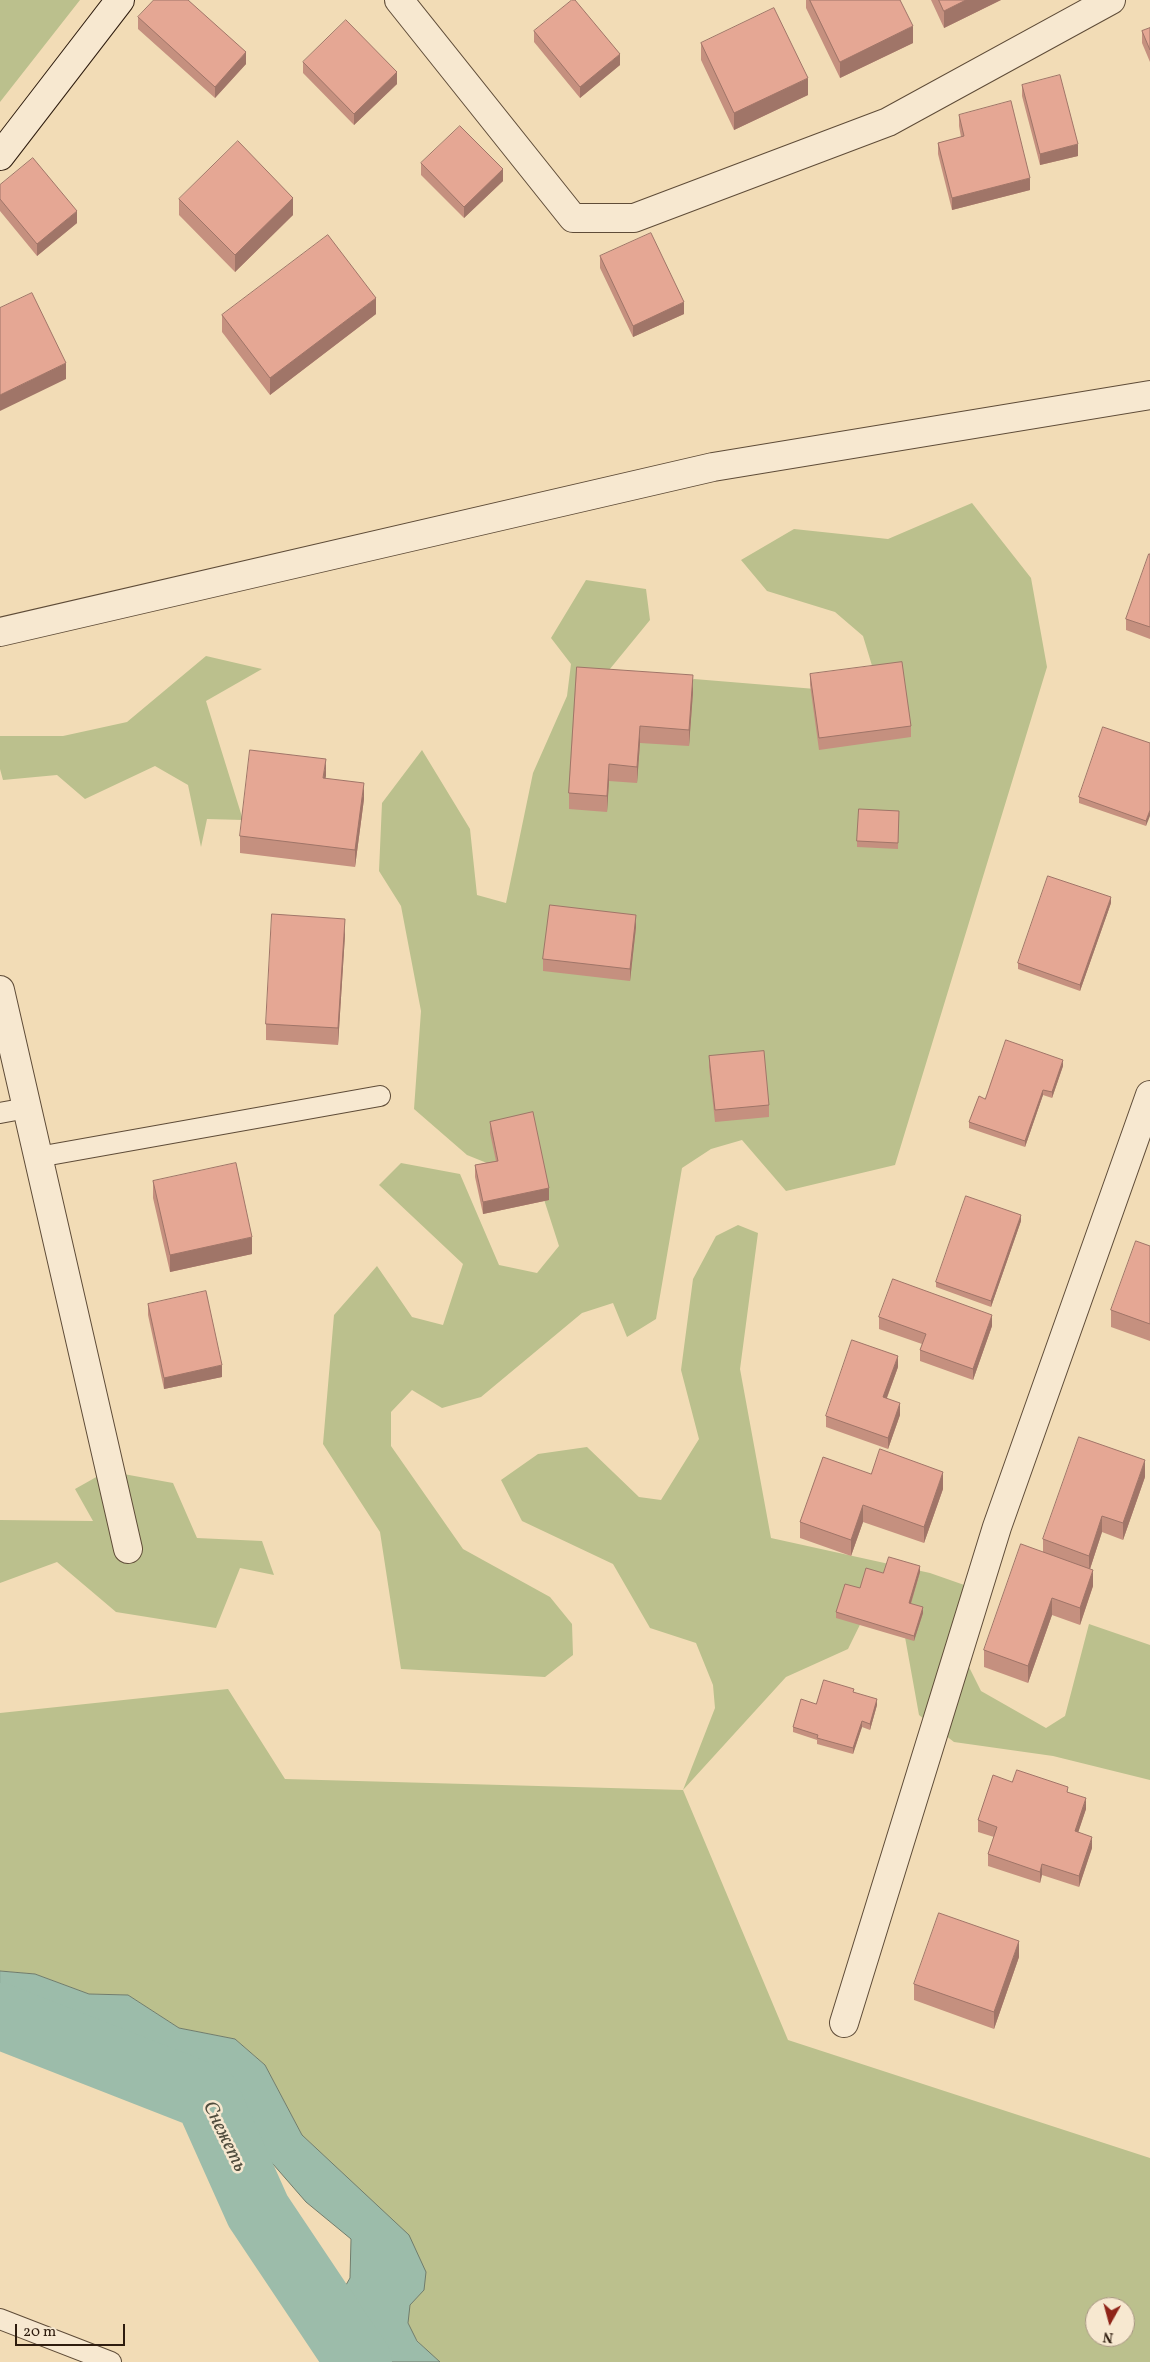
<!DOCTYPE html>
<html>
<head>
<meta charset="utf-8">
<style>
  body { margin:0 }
  #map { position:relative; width:1150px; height:2362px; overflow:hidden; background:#f2dcb6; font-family:Vollkorn,serif }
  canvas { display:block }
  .north { position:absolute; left:1085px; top:2297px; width:50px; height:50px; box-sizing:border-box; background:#f7e8d0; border:1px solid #a79682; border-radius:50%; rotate:187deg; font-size:14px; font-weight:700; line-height:20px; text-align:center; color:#2e1c0e }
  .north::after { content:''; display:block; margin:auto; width:18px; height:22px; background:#8f2418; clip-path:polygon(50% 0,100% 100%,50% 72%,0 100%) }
  .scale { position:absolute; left:15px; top:2324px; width:110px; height:22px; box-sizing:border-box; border:2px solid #2e1c0e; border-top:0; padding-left:6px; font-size:15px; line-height:18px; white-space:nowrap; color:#2e1c0e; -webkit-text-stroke:4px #f7e8d0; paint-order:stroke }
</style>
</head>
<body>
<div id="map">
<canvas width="1150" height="2362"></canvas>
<div class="north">N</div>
<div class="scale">20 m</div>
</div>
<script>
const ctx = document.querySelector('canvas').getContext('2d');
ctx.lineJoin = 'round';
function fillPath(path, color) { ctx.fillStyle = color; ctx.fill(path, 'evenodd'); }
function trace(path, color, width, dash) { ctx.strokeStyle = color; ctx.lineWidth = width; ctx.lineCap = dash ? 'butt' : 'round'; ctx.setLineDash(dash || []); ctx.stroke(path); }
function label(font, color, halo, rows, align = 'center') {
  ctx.font = font + ' Vollkorn,serif'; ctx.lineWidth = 5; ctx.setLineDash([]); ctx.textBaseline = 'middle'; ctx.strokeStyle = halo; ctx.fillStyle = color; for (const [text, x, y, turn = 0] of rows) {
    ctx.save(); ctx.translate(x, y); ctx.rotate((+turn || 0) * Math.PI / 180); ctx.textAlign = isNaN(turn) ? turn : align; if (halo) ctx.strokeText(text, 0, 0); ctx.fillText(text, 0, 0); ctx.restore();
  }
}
fillPath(new Path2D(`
  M0,0H80L0,102Z
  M972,503L1031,578L1047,667L895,1165L786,1191L742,1140L711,1149L682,1168L656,1319L627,1337L613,1303L582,1313L481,1397L442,1408L412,1390L391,1412V1446L463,1549L550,1597L572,1624L573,1655L545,1677L401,1669L380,1532L323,1444L334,1315L377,1266L412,1317L443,1325L463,1264L379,1185L401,1163L460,1174L499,1265L537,1273L559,1246L539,1184L467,1155L414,1109L421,1011L401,906L379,871L382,803L422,750L470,829L477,895L506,903L533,773L567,696L571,664L551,638L586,580L646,589L650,620L587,697L633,710L694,679L852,692L873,669L863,636L835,612L767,591L741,560L794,529L888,539Z
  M206,656L262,669L206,701L243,820L207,819L201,847L188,785L155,766L85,799L57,775L3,780L0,769V736H63L127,722Z
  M738,1225L758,1233L740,1369L771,1538L930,1573L970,1587L961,1651L981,1691L1046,1728L1065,1716L1089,1624L1150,1645V1780L1053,1756L954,1742L919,1715L903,1626L879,1586L848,1649L786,1677L683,1790L788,2040L1150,2158V2362H440C424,2348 400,2330 410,2305C413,2300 420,2294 424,2290L409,2236L302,2135L265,2065L235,2039L179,2028L128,1995L89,1994L35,1974L0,1971V1713L228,1689L285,1779L683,1790L715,1708L713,1685L696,1643L650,1628L613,1564L522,1521L501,1480L538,1454L587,1447L639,1497L661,1500L699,1439L681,1370L693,1279L716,1236ZM1095,2307H1125V2337H1095Z
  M107,1471L173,1483L197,1538L262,1541L274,1575L240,1568L216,1628L116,1612L57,1562L0,1583V1520L93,1521L75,1489Z`), '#bbc08d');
const water = new Path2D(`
  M0,1971L35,1974L89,1994L128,1995L179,2028L235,2039L265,2065L302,2135L409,2235L426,2272L424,2290L410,2305L408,2323L417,2341L440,2362H323L325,2321L350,2278L351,2239L306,2202L239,2125L178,2085L125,2059L67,2048L0,2045Z`);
fillPath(water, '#9cbcaa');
trace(water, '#707c6c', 1);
trace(new Path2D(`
  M0,2016L207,2097L258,2211L359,2362`), '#9cbcaa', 66);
const lane = new Path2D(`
  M0,1113L27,1108
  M38,1157L380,1096
  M0,2319L111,2362`);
const street = new Path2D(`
  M399,0L573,218H634L888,122L1111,0
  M0,632L713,467L1150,395
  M0,990L128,1549
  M844,2023L997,1527L1150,1095`);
const secondary = new Path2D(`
  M0,156L120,0`);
trace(lane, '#5f4c38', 22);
trace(street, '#5f4c38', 30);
trace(secondary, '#2e1c0e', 30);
trace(lane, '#f7e8d0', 20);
trace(street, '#f7e8d0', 28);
trace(secondary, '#f7e8d0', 28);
fillPath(new Path2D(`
  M806,0H900L913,43L840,78L806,8Z
  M931,0H1001L944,28Z
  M138,17L246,64L215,98L138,29Z
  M1150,28V62L1142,43V31Z
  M534,31L620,65L580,98L534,42Z
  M701,43L808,95L734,130L701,60Z
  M303,62L397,84L354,125L303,73Z
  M1022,85L1078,156L1040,165L1022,96Z
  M959,115L1030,190L952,210L938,154V143L961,137L959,126Z
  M421,163L503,181L464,218L421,175Z
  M0,185L77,223L37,256L0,211Z
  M179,199L293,215L235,272L179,215Z
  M600,256L684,314L633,337L600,268Z
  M376,314L270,395L222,332V315Z
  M1150,554V639L1126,630V619Z
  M577,667L693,692L689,746L640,743L637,783L609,781L607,812L569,809V793Z
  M810,674L911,726V737L819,750L810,685Z
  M1150,743L1146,826L1079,803V797Z
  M325,778L364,799L355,867L240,853V836Z
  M899,811L898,849L857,847V841Z
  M1111,903L1080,991L1018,969V963Z
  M636,927L630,981L543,971V959Z
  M345,935L338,1045L266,1040V1024Z
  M709,1056L769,1105V1117L715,1122L709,1067Z
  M1063,1066L1052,1098L1043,1095L1025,1147L969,1128V1122L985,1099Z
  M490,1122L549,1200L483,1214L475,1177V1165L496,1161L490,1133Z
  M153,1181L252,1254L170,1272L153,1198Z
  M1021,1221L991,1307L936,1287V1282Z
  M1150,1246V1341L1111,1327V1310Z
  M148,1304L222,1377L164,1389L148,1315Z
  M879,1317L992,1326L973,1380L920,1361V1350L922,1344L879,1329Z
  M898,1367L887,1398L900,1415L888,1449L826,1427V1416Z
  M871,1474L943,1489L924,1543L863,1522L851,1556L800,1538V1522Z
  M1145,1477L1123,1540L1102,1532L1090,1569L1093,1586L1080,1625L1052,1615L1028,1683L984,1667V1650L1043,1552V1539Z
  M920,1572L911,1604L923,1613L914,1641L836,1618V1612L860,1588L883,1573Z
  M854,1692L877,1705L870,1730L862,1727L853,1754L817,1744V1740L793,1732V1727L816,1704Z
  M1012,1782L1068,1792L1086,1809L1078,1832L1092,1848L1079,1887L1042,1875L1040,1883L988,1866V1854L994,1837L978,1832V1820Z
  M1019,1957L994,2029L914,2000V1984Z`), '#c5907f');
fillPath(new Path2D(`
  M966,0H1001L944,28V11Z
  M913,26V43L840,78V62Z
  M246,52V64L215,98V87Z
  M620,54V65L580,98V87Z
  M397,72V84L354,125V114Z
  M808,78V95L734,130V113Z
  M1078,144V156L1040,165V154Z
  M503,169V181L464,218V207Z
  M1030,178V190L952,210V198Z
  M293,198V215L235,272V255Z
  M77,211V223L37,256V244Z
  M376,298V314L270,395V378Z
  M684,302V314L633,337V326Z
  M66,363V379L0,411V395Z
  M693,675V692L689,746V730Z
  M640,726V743L637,783V767Z
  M326,759V776L323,794V778Z
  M609,764V781L607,812V796Z
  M364,783V799L355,867V850Z
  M1150,810V816L1146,826V821Z
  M1111,897V903L1080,991V985Z
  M636,915V927L630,981V969Z
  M345,919V935L338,1045V1028Z
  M1063,1060V1066L1052,1098V1092Z
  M1043,1090V1095L1025,1147V1141Z
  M549,1188V1200L483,1214V1202Z
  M1021,1215V1221L991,1307V1301Z
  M252,1237V1254L170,1272V1255Z
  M992,1315V1326L973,1380V1369Z
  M898,1356V1367L883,1408V1397Z
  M222,1365V1377L164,1389V1378Z
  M900,1403V1415L888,1449V1438Z
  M1145,1460V1477L1123,1540V1523Z
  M943,1472V1489L924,1543V1527Z
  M863,1505V1522L851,1556V1540Z
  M1102,1516V1532L1089,1572V1556Z
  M920,1566V1572L909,1609V1603Z
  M1093,1570V1586L1080,1625V1608Z
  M1052,1598V1615L1028,1683V1666Z
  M923,1607V1613L914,1641V1636Z
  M877,1699V1705L870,1730V1724Z
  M862,1721V1727L853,1754V1748Z
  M1086,1798V1809L1075,1842V1831Z
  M1092,1837V1848L1079,1887V1876Z
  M1042,1864V1875L1040,1883V1872Z
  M1019,1941V1957L994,2029V2012Z`), '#a07568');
const building = new Path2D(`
  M154,0H188L246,52L215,87L138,17Z
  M572,0H575L620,54L580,87L534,31Z
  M810,0H900L913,26L840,62Z
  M939,0H966L944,11Z
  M774,8L808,78L734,113L701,43Z
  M346,20L397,72L354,114L303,62Z
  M1150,28V50L1142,31Z
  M1060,75L1078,144L1040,154L1022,85Z
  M1011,101L1030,178L952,198L938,143L964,136L959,115Z
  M460,126L503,169L464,207L421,163Z
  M238,141L293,198L235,255L179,199Z
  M33,158L77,211L37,244L0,199V185Z
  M651,233L684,302L633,326L600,256Z
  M328,235L376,298L270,378L222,315Z
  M32,293L66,363L0,395V308Z
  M1149,554H1150V627L1126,619Z
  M902,662L911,726L819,738L810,674Z
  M577,667L693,675L689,730L640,726L637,767L609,764L607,796L569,793Z
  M1103,727L1150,743V810L1146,821L1079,797Z
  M250,750L326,759L323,778L364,783L355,850L240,836Z
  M859,809L899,811L898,843L857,841Z
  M1048,876L1111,897L1080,985L1018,963Z
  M550,905L636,915L630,969L543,959Z
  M272,914L345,919L338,1028L266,1024Z
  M1006,1040L1063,1060L1052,1092L1043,1090L1025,1141L969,1122L979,1096L985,1099Z
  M764,1051L769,1105L715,1110L709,1056Z
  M533,1112L549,1188L483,1202L475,1165L498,1161L490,1122Z
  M236,1163L252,1237L170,1255L153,1181Z
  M966,1196L1021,1215L991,1301L936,1282Z
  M1136,1241L1150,1246V1324L1111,1310Z
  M893,1279L992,1315L973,1369L920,1350L926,1334L879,1317Z
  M206,1291L222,1365L164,1378L148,1304Z
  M852,1340L898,1356L883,1397L900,1403L888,1438L826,1416Z
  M1079,1437L1145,1460L1123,1523L1102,1516L1089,1556L1043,1539Z
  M880,1449L943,1472L924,1527L863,1505L851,1540L800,1522L823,1457L871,1474Z
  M1021,1544L1093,1570L1080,1608L1052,1598L1028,1666L984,1650Z
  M889,1557L920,1566L909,1603L923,1607L914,1636L836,1612L845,1584L860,1588L866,1568L883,1573Z
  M824,1680L854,1689L853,1692L877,1699L870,1724L862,1721L853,1748L817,1738L818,1735L793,1727L801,1699L816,1704Z
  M1017,1770L1068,1787L1067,1792L1086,1798L1075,1831L1092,1837L1079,1876L1042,1864L1040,1872L988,1854L997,1827L978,1820L993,1775L1012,1782Z
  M939,1913L1019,1941L994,2012L914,1984Z`);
fillPath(building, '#e5a794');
trace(building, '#a07568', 1);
label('italic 20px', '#4f4c3d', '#f7e8d0', [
  ["Снежеть",223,2137,64]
]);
</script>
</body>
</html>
